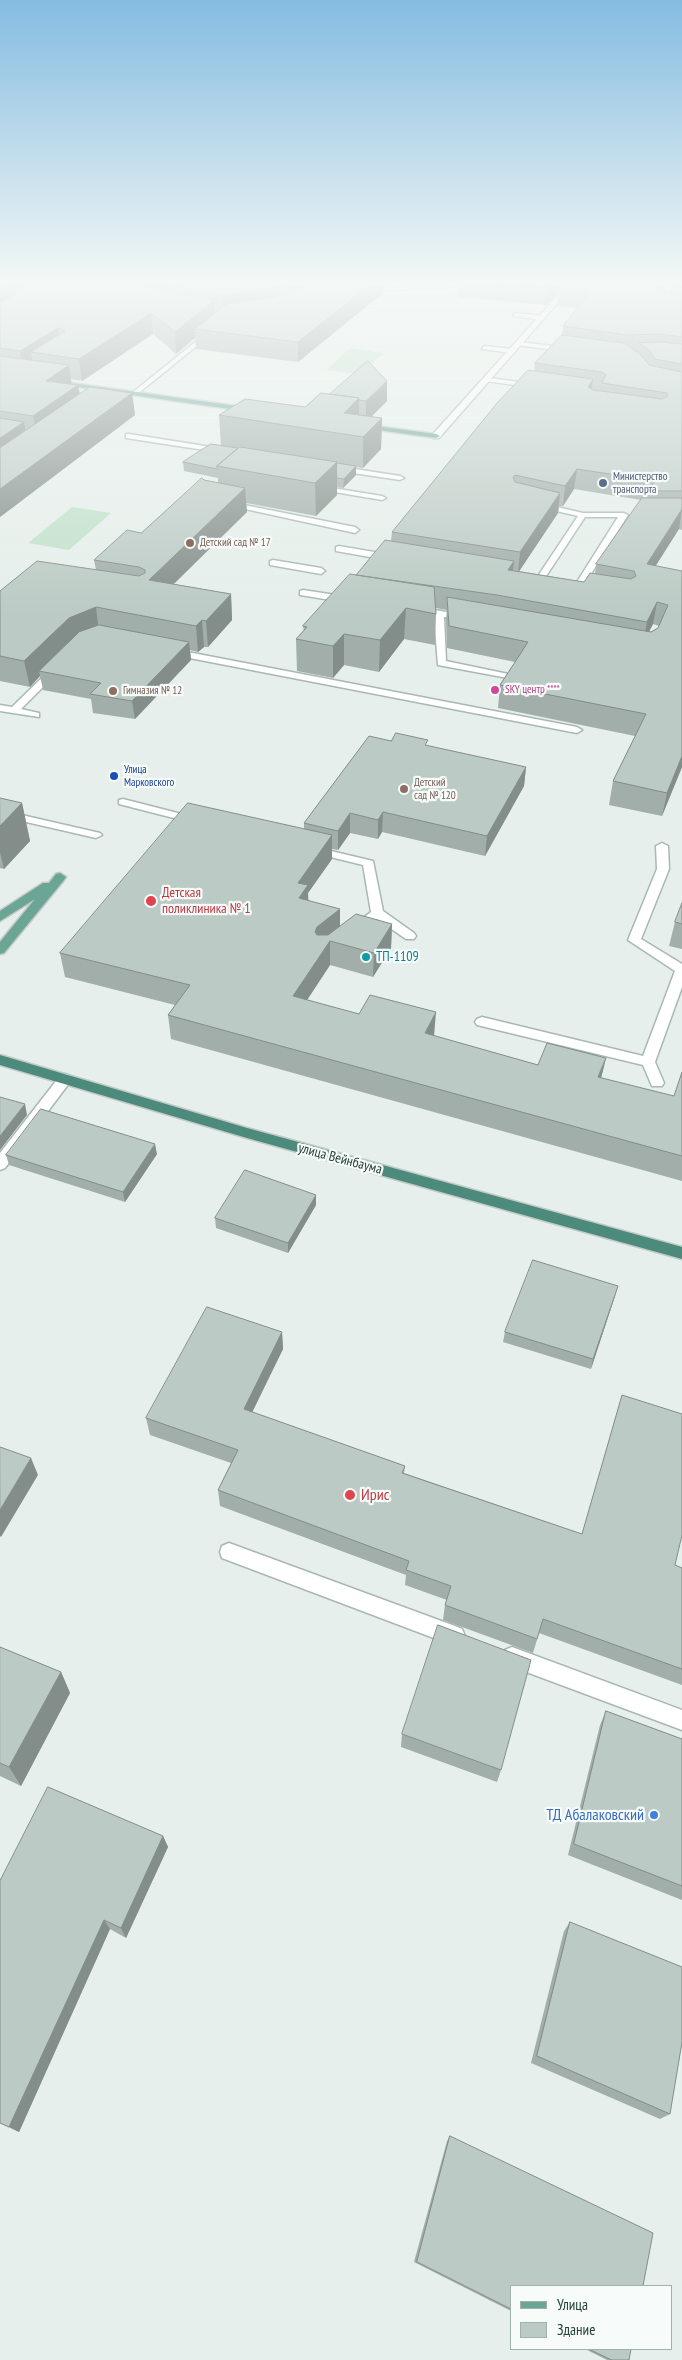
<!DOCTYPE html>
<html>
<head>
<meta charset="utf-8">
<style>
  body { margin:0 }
  #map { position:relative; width:682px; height:2360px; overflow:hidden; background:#e6efeb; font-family:"PT Sans Narrow",sans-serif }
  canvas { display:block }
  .legend { position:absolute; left:510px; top:2285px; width:162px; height:65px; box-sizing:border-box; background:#f7fbf9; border:1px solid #a3b1ad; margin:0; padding:6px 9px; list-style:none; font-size:15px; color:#24423a }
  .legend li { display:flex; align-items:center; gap:10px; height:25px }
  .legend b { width:25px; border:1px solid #a3b1ad }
</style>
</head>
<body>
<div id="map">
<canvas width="682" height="2360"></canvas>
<ul class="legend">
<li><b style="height:6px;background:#6aa596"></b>Улица</li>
<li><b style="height:14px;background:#bbcac4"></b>Здание</li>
</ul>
</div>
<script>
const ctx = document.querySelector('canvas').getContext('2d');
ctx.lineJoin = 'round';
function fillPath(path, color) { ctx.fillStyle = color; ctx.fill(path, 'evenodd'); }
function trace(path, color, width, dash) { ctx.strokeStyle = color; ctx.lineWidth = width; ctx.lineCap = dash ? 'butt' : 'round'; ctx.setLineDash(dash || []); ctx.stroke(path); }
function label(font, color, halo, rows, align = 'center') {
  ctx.font = font + ' "PT Sans Narrow",sans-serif'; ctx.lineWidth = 4.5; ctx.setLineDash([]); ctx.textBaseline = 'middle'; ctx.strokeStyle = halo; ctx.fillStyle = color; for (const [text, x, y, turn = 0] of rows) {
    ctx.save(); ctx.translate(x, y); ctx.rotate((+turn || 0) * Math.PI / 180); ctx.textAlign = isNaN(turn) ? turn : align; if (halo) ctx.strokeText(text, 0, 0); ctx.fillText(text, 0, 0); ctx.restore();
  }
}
fillPath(new Path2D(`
  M350,348L384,353L360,374L326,370Z
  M72,507L111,513L69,550L28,543Z`), '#bfe0c8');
const service = new Path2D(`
  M465,283H507L364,292L361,290Z
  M668,285L673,286L664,304L682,307V311L657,305Z
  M515,313L542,316L545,318L542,320L513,316Z
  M209,331L214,332L136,395H132V393Z
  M518,342L570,348L573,350L570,352L516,345Z
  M484,346L512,349L515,351L512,353L482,349Z
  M488,378L536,384L539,386L536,388L486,381Z
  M129,434L224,449L228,451L224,453L126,438V434Z
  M336,466L400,476L404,478L400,480L333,470L332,468Z
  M314,485L382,496L386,498L382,500L317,489L313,487Z
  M224,501L355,527L359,530L355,533L227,505L223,503Z
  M535,502L583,513H624L628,515L581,590L565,589L561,586L565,583L575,585L618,517H585L541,584L538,585L534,582L578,516L535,506Z
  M339,546L392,555L396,558L392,561L336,551V547Z
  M273,560L321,568L325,571L321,574L270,565V561Z
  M303,590L349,597L354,600L349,603L300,595V591Z
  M416,607L465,615L470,618L465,621L444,617L446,661L513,675V679L438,665L434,616L413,612L411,610Z
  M172,649L577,727L582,730L577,733L169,654L167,652Z
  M56,666L61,669L21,709L39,713V717L0,711V705L12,707L53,667Z
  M123,799L201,819L203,821L197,824L119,804V800Z
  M0,810L100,833L102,835L96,838L0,816Z
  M662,843L668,846L669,869L641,939L682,964V987L655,1062L664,1083L662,1086H652L643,1065L477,1025L475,1022L477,1019L482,1017L643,1056L675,971L628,940L657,869L656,846Z
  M314,847L373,861L383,911L414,933L416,936L414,939H406L377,919L359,933H351L349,930L351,927L371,912L363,865L310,852L308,850L310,848Z
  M65,1074L70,1076L72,1079L70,1082L5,1168L0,1170V1153L60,1076Z`);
const minor = new Path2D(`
  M569,283H575L439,438H433V434Z
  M229,1543L455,1626L462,1629L465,1636L462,1643L455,1646L222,1558L220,1552L222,1546Z
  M512,1647L682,1710V1730L505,1664L502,1657L505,1650Z`);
const primary = new Path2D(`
  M58,381L251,408L255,410L251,412L56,384L55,383Z
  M360,424L436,434L440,436L436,438L363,428H360Z
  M60,873L66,877L64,880L4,953L0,954V942L35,899L0,921V911L43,883H49L56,874Z`);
const trunk = new Path2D(`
  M0,1055L247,1128L682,1247V1259L247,1138L0,1065Z`);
trace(service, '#a8b8b2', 3);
trace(minor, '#a8b8b2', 3);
trace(primary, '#c2cac8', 3);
trace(trunk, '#c2cac8', 3);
fillPath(service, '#fff');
fillPath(minor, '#fff');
fillPath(primary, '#6aa596');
fillPath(trunk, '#4c8a7c');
fillPath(new Path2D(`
  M0,283H394L391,286H383V293L298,362L196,349L195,338L176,354L153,334L82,381L71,379L72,384L78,385L80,394L132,393L135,415L0,517Z
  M460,283H665L663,290L669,292L670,286L682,283V530L679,529L655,566L682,571V767L662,816L609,805L613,781L635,736L498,708L500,685L515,662L447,648L446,619L447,610L436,608V614L435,645L404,639L379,672L344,665L333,678L297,671L296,639L304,631L303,626L391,541L392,532L534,371L535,363L562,335L563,326L578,308L557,306L559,292L546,305L459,297ZM574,489L641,500L596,564L595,574L584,582L519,571L558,513L559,506H563ZM653,624L659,626L658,628L651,632L649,631Z
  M321,393L387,401L371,417L382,418L381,449L363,468L356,467V475L343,488L337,487V495L316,516L246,503L247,512L174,584L231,594L232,620L208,647H204L198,652L190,650L191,660L135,719L93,713L91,699L43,690L40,676L30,687L0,681V591L96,570L94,560L141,533L204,480L218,483V478L184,471L183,462L221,446L219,415L305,407Z
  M391,741L428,746L526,767L524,786L485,856L382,832L378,839L350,833L338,850L332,849V859L308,893V901L340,909V926L392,924L391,948L373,977L330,965L307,1000L538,1065L606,1058L601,1078L674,1096L682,1072V1181L171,1039L168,1015L175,1005L65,977L60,953L304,829V823Z
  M0,798L22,803L30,841L4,869L0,868Z
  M682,903V949L669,946L675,922Z
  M157,1154L125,1202L9,1165L6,1155Z
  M316,1195V1205L288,1253L216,1228L215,1218Z
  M615,1296L591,1369L503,1342L505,1332Z
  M282,1332L283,1349L252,1412L405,1466L404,1473L582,1534L622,1395L675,1565L682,1568V1685L539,1633L533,1653L443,1620L445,1605L447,1600L405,1585L406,1575L220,1506L218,1490L231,1463L150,1435L146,1418Z
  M0,1647L61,1672L70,1693L21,1786L0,1776Z
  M606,1711L682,1739V1900L568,1855L600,1725Z
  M402,1734L501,1770L497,1782L401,1747Z
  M163,1836L168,1847L126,1938L110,1929L19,2132L0,2123V1881Z
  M570,1922L670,2114L660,2119L531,2063L564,1931Z
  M450,2136L511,2286V2311L414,2262L447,2141Z
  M585,2349H631L629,2360H607Z`), '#a1aea9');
fillPath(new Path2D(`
  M14,283H61L18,303Z
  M139,283H149V291L138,285Z
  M290,283H328L290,302Z
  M372,283H383V293L298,362V342Z
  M553,283H566L559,289V292L546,305L548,288Z
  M661,283H665L664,288L655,306L658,289Z
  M280,285L281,306L224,315L223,295Z
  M8,287L11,308L0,317V294Z
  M214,300L216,321L195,329V338L176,354L175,332Z
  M151,313L153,334L82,381L79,359Z
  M58,328L61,349L31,352L33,366L24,373L20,351Z
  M69,365L72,387L46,381Z
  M593,379L591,397L588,387Z
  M387,381V401L366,422V401Z
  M78,385L82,408L37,439L33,416Z
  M132,393L135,415L0,517V489Z
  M359,398V429L344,413Z
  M382,418L381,449L363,468V437Z
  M24,422L28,445L0,465V438Z
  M337,462V495L316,516L315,483Z
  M356,466V475L343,488L344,479Z
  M577,469L574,489L563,506L565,486Z
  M245,488L247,512L152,605L149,580Z
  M560,493L558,513L518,573L520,552Z
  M682,509L679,529L643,586L647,564Z
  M514,561L512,582L508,570Z
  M231,594L232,620L208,647L206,621Z
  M657,602L653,624L643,644L647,622Z
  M96,607L99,633L39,671L40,676L30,687L24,661L69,618Z
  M406,608L404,639L379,672L380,640Z
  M202,620L204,647L198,652L196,626Z
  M344,634V665L333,678V646Z
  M189,642L191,660L135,719L132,701Z
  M682,756V767L662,816L667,793Z
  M526,767L524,786L485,856L487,836Z
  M22,803L30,841L4,869L0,852V826Z
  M383,812L382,832L378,839V820Z
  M350,813V833L338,850V831Z
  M332,835V859L308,893L309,909L300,922L298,883Z
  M340,909V933L330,942V965L294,1020L293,996L317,951L315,932L317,927Z
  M392,924L391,948L373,977L374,953Z
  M436,1012L434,1036L425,1033Z
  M606,1058L600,1082L598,1077Z
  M25,1104L27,1115L0,1150V1136Z
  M155,1144L157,1154L125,1202L123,1192Z
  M316,1195V1205L288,1253V1243Z
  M618,1286L615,1296L591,1369L593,1359Z
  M282,1332L283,1349L246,1425L244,1409Z
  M31,1458L38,1475L1,1537L0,1536V1510Z
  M61,1672L70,1693L21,1786L9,1767Z
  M163,1836L168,1847L126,1938L121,1928Z
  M104,1920L110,1929L19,2132L9,2127Z`), '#838d89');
const building = new Path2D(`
  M30,283H139L138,285L214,300L175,332L151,313L79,359L31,352L65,331L58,328L20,351L0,348V303L15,294L17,289Z
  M162,283H277L280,285L271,289L223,295Z
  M313,283H372L298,342L195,329L226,304L275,297Z
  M495,283H553L548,288Z
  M564,283H661L658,289L682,295V337L659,334L627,335L563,326L590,292L559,289Z
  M671,283H682V288L670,286Z
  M0,284L8,287L0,294Z
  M562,335L624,343L641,355L649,365L682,372V491H648L655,481L577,469L565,486L515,475L513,477L515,482L560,493L520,552L392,532L498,402L528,370L593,379L588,387L593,390L662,399L668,396L667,393L602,383L606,375L602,372L535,363Z
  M659,342L682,344V364L655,359L649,350L639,343Z
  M0,356L69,365L46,381L78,385L33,416L0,411Z
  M368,361L387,381L366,401L359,400V398L330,394Z
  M90,387L132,393L0,489V448Z
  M321,393L359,398L344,413L382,418L363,437L219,415L245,399L305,407Z
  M0,418L24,422L0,438Z
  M211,444L238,448L217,466V469L183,462Z
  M240,447L337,462L315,483L217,466Z
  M337,463L356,466L344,479L337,478Z
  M202,478L204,480L245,488L149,580L231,594L206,621L202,620L196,626L96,607L69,618L24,661L0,656V591L37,561L139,576L145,573V570L139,567L94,560L127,530L141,533Z
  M642,498H682V509L647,564L682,571V756L667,793L613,781L646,714L500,685L528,642L449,626L447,597L651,632L658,628L668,605L657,602L647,622L497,595L356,575L385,540L514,561L508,570L584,582L590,573L631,579L636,576L634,571L596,564Z
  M350,574L434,587L436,614L406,608L380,640L344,634L333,646L296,639L307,627L303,626Z
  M99,625L189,642L132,701L90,694L101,683L39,671L79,632Z
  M396,733L428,740L425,745L526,767L487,836L383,812L378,820L350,813L338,831L304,823L369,736L391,741Z
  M0,798L22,803L0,826Z
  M188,803L332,835L298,883L308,885L299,898L340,909L317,927L315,932L317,935H328L356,914L392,924L374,953L330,941L293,996L359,1014L370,995L436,1012L425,1033L538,1065L547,1043L606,1058L598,1077L674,1096L682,1072V1156L168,1015L190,985L60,953Z
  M682,903V924L675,922Z
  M0,1097L25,1104L0,1136Z
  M41,1109L155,1144L123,1192L6,1155Z
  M245,1170L316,1195L288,1243L215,1218Z
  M533,1260L618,1286L593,1359L505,1332Z
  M207,1307L282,1332L244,1409L405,1466L402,1473L582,1534L622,1395L682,1414V1535L675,1565L682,1568V1669L543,1619L537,1639L445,1605L451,1586L406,1570L409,1561L218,1490L238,1450L146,1418Z
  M0,1447L31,1458L0,1510Z
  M438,1625L531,1660L501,1770L402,1734Z
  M0,1647L61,1672L9,1767L0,1763Z
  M606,1711L682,1739V1886L574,1844Z
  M48,1787L163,1836L121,1928L104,1920L9,2127L0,2123V1881Z
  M570,1922L682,1967V2042L670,2114L537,2056Z
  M450,2136L653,2233L643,2286H511V2309L417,2262Z
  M589,2349H631L629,2360H612Z`);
fillPath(building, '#bbcac4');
trace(building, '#838d89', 1);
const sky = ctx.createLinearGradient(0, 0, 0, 614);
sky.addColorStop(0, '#84bce0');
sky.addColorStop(0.46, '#f4f8f6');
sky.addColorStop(1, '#f4f8f600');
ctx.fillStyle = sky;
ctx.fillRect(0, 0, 682, 614);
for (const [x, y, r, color] of [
  [603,483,5,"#5c6f8a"],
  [190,543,5,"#8d6e63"],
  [495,690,5,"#d1479c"],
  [113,691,5,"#8d6e63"],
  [114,776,5,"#1a4fb4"],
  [404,789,5,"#8d6e63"],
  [151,901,6,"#e0444e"],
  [366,957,5,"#0f9aa8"],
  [350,1495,6,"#e0444e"],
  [654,1815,5,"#3f7fe0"]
]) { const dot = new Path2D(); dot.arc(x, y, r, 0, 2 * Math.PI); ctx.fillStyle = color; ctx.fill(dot); trace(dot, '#f7fbf9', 2); }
label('11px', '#4e5e75', '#f7fbf9', [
  ["Министерство",613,477],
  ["транспорта",613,490]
], 'left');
label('11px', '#785e54', '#f7fbf9', [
  ["Детский сад № 17",200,543],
  ["Гимназия № 12",123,691],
  ["Детский",414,783],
  ["сад № 120",414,796]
], 'left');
label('11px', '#b23c85', '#f7fbf9', [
  ["SKY центр ****",505,690]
], 'left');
label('11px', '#164399', '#f7fbf9', [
  ["Улица",124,770],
  ["Марковского",124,783]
], 'left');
label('14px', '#be3a42', '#f7fbf9', [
  ["Детская",162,893],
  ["поликлиника № 1",162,909]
], 'left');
label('14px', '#0d838f', '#f7fbf9', [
  ["ТП-1109",376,957]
], 'left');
label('14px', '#24423a', '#f7fbf9', [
  ["улица Вейнбаума",340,1159,15]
]);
label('16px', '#be3a42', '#f7fbf9', [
  ["Ирис",361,1495]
], 'left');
label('16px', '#366cbe', '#f7fbf9', [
  ["ТД Абалаковский",644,1815]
], 'right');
</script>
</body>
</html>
